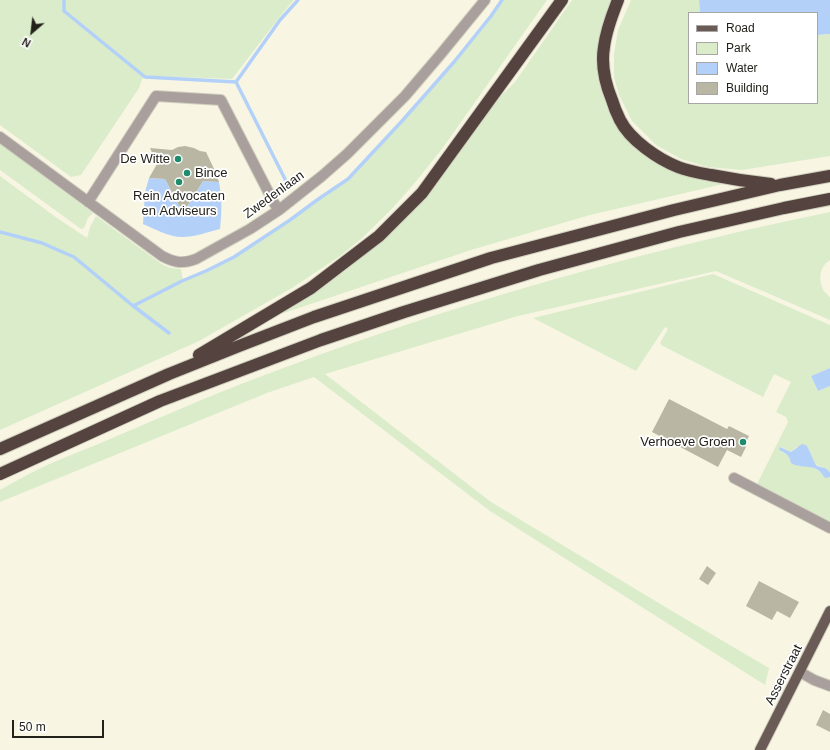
<!DOCTYPE html>
<html>
<head>
<meta charset="utf-8">
<style>
  body { margin:0 }
  #map { position:relative; width:830px; height:750px; overflow:hidden; background:#f8f6e3; font-family:Arial,sans-serif }
  canvas { display:block }
  .legend { position:absolute; left:688px; top:12px; width:130px; height:92px; box-sizing:border-box; background:#fff; border:1px solid #a7a6a3; margin:0; padding:5px 7px; list-style:none; font-size:12px; color:#22211a }
  .legend li { display:flex; align-items:center; gap:8px; height:20px }
  .legend b { width:20px; border:1px solid #a7a6a3 }
  .north { position:absolute; left:12px; top:12px; width:40px; height:40px; -webkit-text-stroke:3px #fff; paint-order:stroke; rotate:208deg; font-size:11px; font-weight:700; line-height:16px; text-align:center; color:#22211a }
  .north::after { content:''; display:block; margin:auto; width:14px; height:18px; background:#22211a; clip-path:polygon(50% 0,100% 100%,50% 72%,0 100%) }
  .scale { position:absolute; left:12px; top:720px; width:92px; height:18px; box-sizing:border-box; border:2px solid #22211a; border-top:0; padding-left:5px; font-size:12px; line-height:14px; white-space:nowrap; color:#22211a; -webkit-text-stroke:3px #fff; paint-order:stroke }
</style>
</head>
<body>
<div id="map">
<canvas width="830" height="750"></canvas>
<ul class="legend">
<li><b style="height:5px;background:#6a5b57"></b>Road</li>
<li><b style="height:11px;background:#daecca"></b>Park</li>
<li><b style="height:11px;background:#b3d1f8"></b>Water</li>
<li><b style="height:11px;background:#b9b6a4"></b>Building</li>
</ul>
<div class="north">N</div>
<div class="scale">50 m</div>
</div>
<script>
const ctx = document.querySelector('canvas').getContext('2d');
ctx.lineJoin = 'round';
function fillPath(path, color) { ctx.fillStyle = color; ctx.fill(path, 'evenodd'); }
function trace(path, color, width, dash) { ctx.strokeStyle = color; ctx.lineWidth = width; ctx.lineCap = dash ? 'butt' : 'round'; ctx.setLineDash(dash || []); ctx.stroke(path); }
function label(font, color, halo, rows, align = 'center') {
  ctx.font = font + ' Arial,sans-serif'; ctx.lineWidth = 3.5; ctx.setLineDash([]); ctx.textBaseline = 'middle'; ctx.strokeStyle = halo; ctx.fillStyle = color; for (const [text, x, y, turn = 0] of rows) {
    ctx.save(); ctx.translate(x, y); ctx.rotate((+turn || 0) * Math.PI / 180); ctx.textAlign = isNaN(turn) ? turn : align; if (halo) ctx.strokeText(text, 0, 0); ctx.fillText(text, 0, 0); ctx.restore();
  }
}
fillPath(new Path2D(`
  M0,0H294L285,10L232,79L147,76L142,79L139,88L81,175L71,177L0,125Z
  M502,0H547L442,149L413,185L390,211L361,239L340,256L292,288L199,341L0,430V176L57,218L87,238L90,227L96,216L163,265L171,268L181,269L183,281L208,270L249,248L290,220L317,200L348,179L402,121L454,62L491,16Z
  M572,0H614L598,68L599,80L602,93L609,112L615,123L642,153L650,159L661,165L728,183L590,215L471,250L275,316L345,271L391,231L492,105L515,82Z
  M631,0H699L700,13H689V103H817V35L830,34V156L742,170L708,167L681,159L656,145L632,121L619,95L614,77V54L618,30Z
  M0,144L93,213L88,218L84,228L81,229L0,170Z
  M830,212V260C819,267 818,280 824,291C826,293 829,296 830,298C830,301 830,316 830,320L716,271L518,316L325,374L491,502L672,611L769,668L765,685L490,511L314,377L267,393L0,502V490C14,482 28,474 43,467C60,459 78,452 96,445C131,430 166,415 201,400C404,318 616,256 830,212Z
  M713,274L830,325V368L811,376L818,391L830,386V472L823,467C814,467 812,457 809,449L797,447L791,452L781,447L779,450L790,457L792,463L800,466H810L820,472L823,475L830,477V523L757,484L788,422L786,417L776,412L791,382L774,374L763,397L661,345L660,343L668,329L665,327L636,371L533,318Z`), '#daecca');
fillPath(new Path2D(`
  M699,0H830V34L817,35V13H700Z
  M149,178L165,179L183,213L203,181L219,182C222,199 222,211 220,229C208,232 195,237 182,237C169,237 155,229 143,224L145,192Z
  M830,368V386L818,391L811,376Z
  M802,444L806,445C811,451 812,460 817,466L825,468L830,472V477L826,478L824,477C816,462 802,470 791,463C789,454 786,454 779,450L780,447L791,452Z`), '#b3d1f8');
trace(new Path2D(`
  M64,0V11L145,77L236,82L289,187
  M236,82L280,20L298,0
  M0,232L42,243L74,257L132,305L169,333
  M133,306L182,281L208,270L234,257L290,220L317,200L348,179L402,121L454,62L491,16L502,0`), '#b3d1f8', 3.5);
fillPath(new Path2D(`
  M185,146L194,148L200,151L206,152L216,173L219,182L203,181L183,213L165,179L149,178L157,164L150,148L172,150L178,147Z
  M669,399L727,429L729,426L749,436L744,446L746,447L741,457L727,450L718,467L652,432Z
  M707,566L716,573L708,585L699,579Z
  M759,581L799,602L790,618L777,611L772,620L746,606Z
  M823,710L830,714V732L816,725Z`), '#b9b6a4');
const minor = new Path2D(`
  M0,137L162,256C175,263 183,264 196,259L250,229L279,210L322,176L347,154L405,96L440,55L485,0
  M88,202L156,96L221,100L274,203L279,210
  M734,478L830,528
  M800,672L814,680L830,686`);
const major = new Path2D(`
  M760,750L830,611`);
const highway = new Path2D(`
  M618,0C612,15 606,31 604,47C601,65 605,83 612,100C614,107 617,114 620,120C630,140 658,159 678,167C688,171 700,173 711,175C731,179 751,182 771,184
  M199,355L311,288L379,236L422,193L562,0
  M0,449L169,374L239,346L314,317L491,258L674,210L780,185L830,176
  M0,474L160,401L321,340L404,312L539,270L679,232L784,208L830,199`);
trace(minor, '#d1d0bf', 12);
trace(major, '#d1d0bf', 12);
trace(highway, '#d1d0bf', 14);
trace(minor, '#a9a09e', 10);
trace(major, '#6a5b57', 10);
trace(highway, '#54433e', 12);
for (const [x, y, r, color] of [
  [178,159,4,"#1e8c6c"],
  [187,173,4,"#1e8c6c"],
  [179,182,4,"#1e8c6c"],
  [743,442,4,"#1e8c6c"]
]) { const dot = new Path2D(); dot.arc(x, y, r, 0, 2 * Math.PI); ctx.fillStyle = color; ctx.fill(dot); trace(dot, '#fff', 1.5); }
label('13px', '#22211a', '#fff', [
  ["De Witte",170,159],
  ["Bince",195,173,"left"],
  ["Rein Advocaten",179,196,"center"],
  ["en Adviseurs",179,211,"center"],
  ["Verhoeve Groen",735,442]
], 'right');
label('13px', '#22211a', '#fff', [
  ["Zwedenlaan",274,195,-36],
  ["Asserstraat",784,675,-63]
]);
</script>
</body>
</html>
